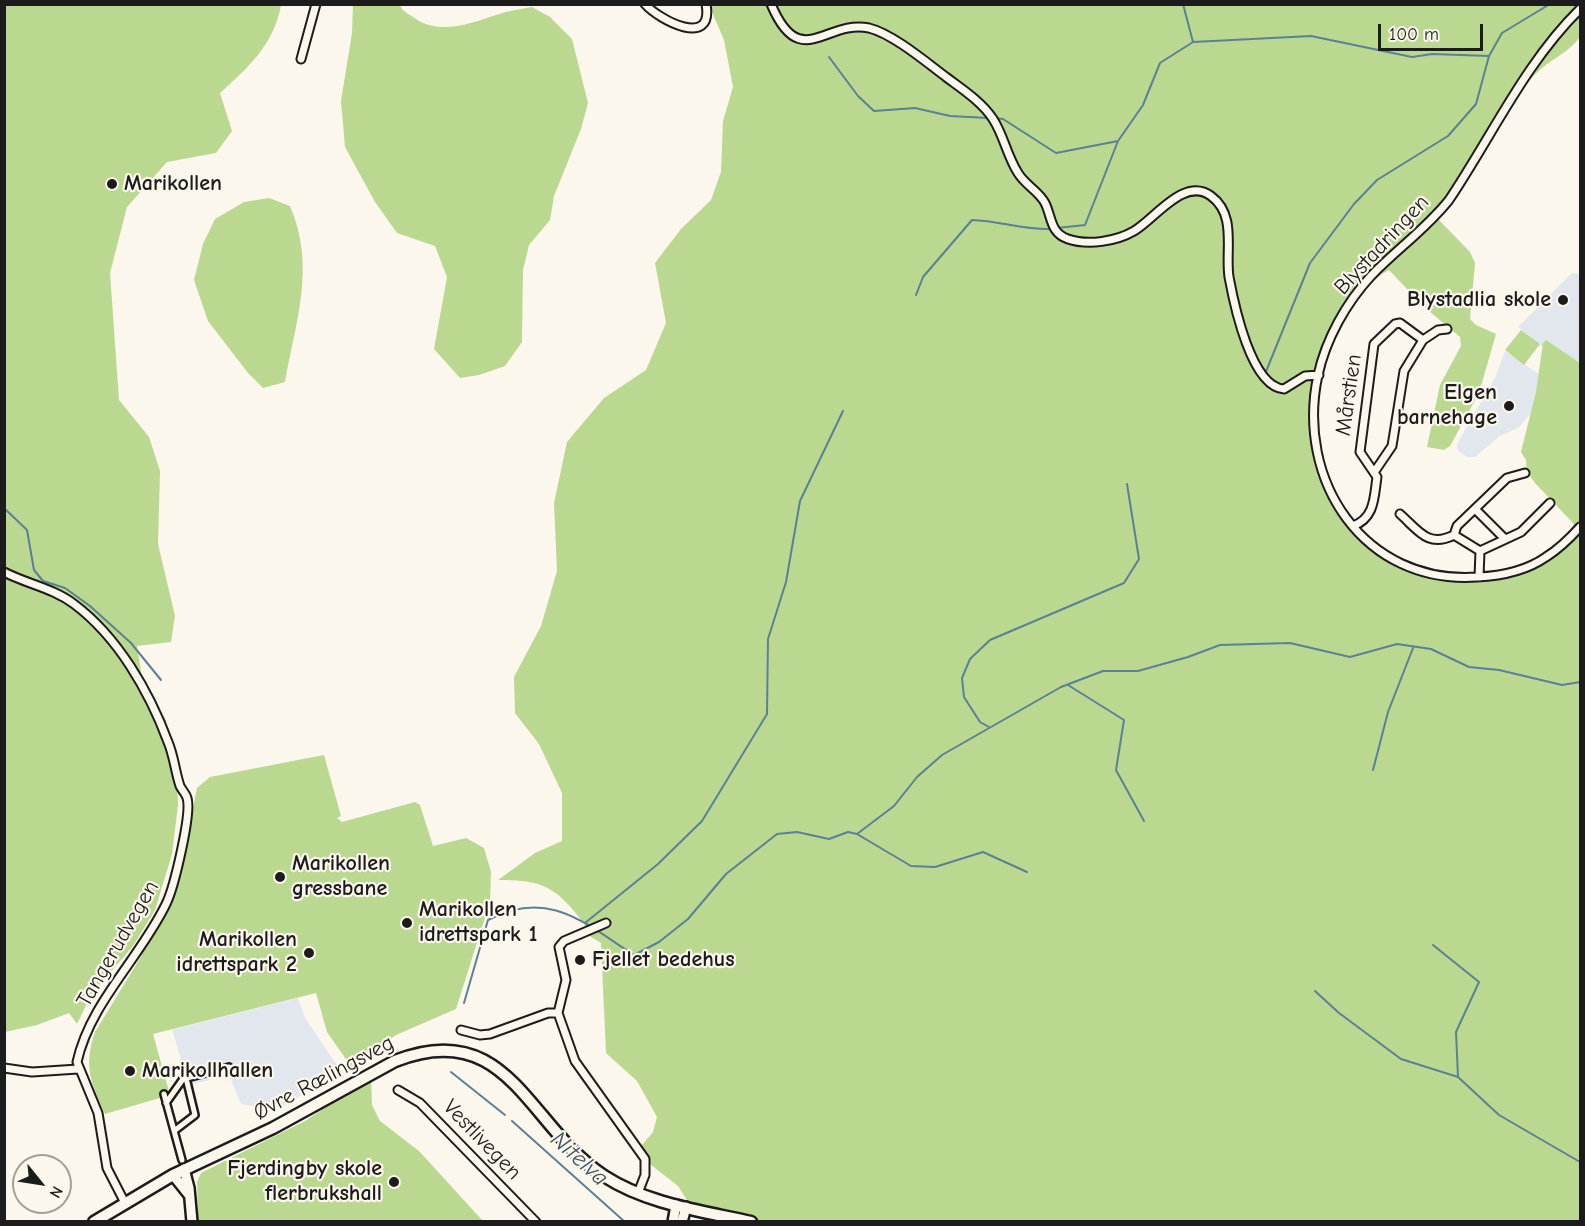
<!DOCTYPE html>
<html>
<head>
<meta charset="utf-8">
<style>
  body { margin:0 }
  #map { position:relative; width:1585px; height:1226px; overflow:hidden; background:#fbf7ec; font-family:"Comic Neue",sans-serif }
  canvas { display:block }
  .frame { position:absolute; inset:0; border:6px solid #1c1c1c; pointer-events:none }
  .north { position:absolute; left:12px; top:1154px; width:60px; height:60px; box-sizing:border-box; background:#fbf7ec; border:2px solid #a29f99; border-radius:50%; rotate:120deg; font-size:16px; font-weight:700; line-height:24px; text-align:center; color:#1c1c1c }
  .north::after { content:''; display:block; margin:auto; width:21px; height:27px; background:#1c1c1c; clip-path:polygon(50% 0,100% 100%,50% 72%,0 100%) }
  .scale { position:absolute; left:1378px; top:24px; width:105px; height:27px; box-sizing:border-box; border:3px solid #1c1c1c; border-top:0; padding-left:8px; font-size:18px; line-height:21px; white-space:nowrap; color:#1c1c1c; -webkit-text-stroke:4px #fbf7ec; paint-order:stroke }
</style>
</head>
<body>
<div id="map">
<canvas width="1585" height="1226"></canvas>
<div class="frame"></div>
<div class="north">N</div>
<div class="scale">100 m</div>
</div>
<script>
const ctx = document.querySelector('canvas').getContext('2d');
ctx.lineJoin = 'round';
function fillPath(path, color) { ctx.fillStyle = color; ctx.fill(path, 'evenodd'); }
function trace(path, color, width, dash) { ctx.strokeStyle = color; ctx.lineWidth = width; ctx.lineCap = dash ? 'butt' : 'round'; ctx.setLineDash(dash || []); ctx.stroke(path); }
function label(font, color, halo, rows, align = 'center') {
  ctx.font = font + ' "Comic Neue",sans-serif'; ctx.lineWidth = 4.5; ctx.setLineDash([]); ctx.textBaseline = 'middle'; ctx.strokeStyle = halo; ctx.fillStyle = color; for (const [text, x, y, turn = 0] of rows) {
    ctx.save(); ctx.translate(x, y); ctx.rotate((+turn || 0) * Math.PI / 180); ctx.textAlign = isNaN(turn) ? turn : align; if (halo) ctx.strokeText(text, 0, 0); ctx.fillText(text, 0, 0); ctx.restore();
  }
}
fillPath(new Path2D(`
  M1572,273L1580,274V366L1543,347L1518,327Z
  M1505,351L1549,381L1534,410L1518,428L1500,436L1475,457H1467L1457,450V444L1496,376Z
  M298,998L305,1018L341,1071L277,1110L241,1104L229,1075L189,1085L172,1030Z`), '#e2e7ed');
fillPath(new Path2D(`
  M4,5H281C274,44 249,67 220,93L232,131L216,153L167,162L127,207L110,273L119,400L149,437L160,471L158,544L175,616L171,642L137,646L145,697L165,718L176,754L178,805L172,854L155,910L133,946L91,995L77,1024L69,1013L37,1025L5,1032Z
  M353,5H400C402,11 407,13 413,17C438,36 469,24 496,15C508,11 521,9 532,7L550,17L572,39L588,103L581,129L554,196L550,220L529,245L523,270L522,342L505,366L479,375L460,378L434,349L447,277L435,246L397,233L375,202L345,147L341,101L352,33Z
  M709,5H1580V37C1568,54 1547,60 1531,79C1496,120 1468,168 1438,213L1439,220L1470,252L1475,263L1470,319L1476,325L1496,334L1479,393L1450,446L1444,450L1427,447L1440,385L1461,346L1460,337L1423,306L1389,270C1367,281 1355,305 1342,325C1319,363 1308,426 1322,469C1344,538 1420,582 1490,574C1509,571 1530,572 1547,561C1558,554 1567,541 1575,532L1573,523L1535,483L1527,472L1526,460L1521,452L1536,392L1543,343L1546,340L1580,363V1221L730,1222L697,1216L678,1186L641,1157L638,1150L653,1132L657,1117L637,1081L606,1053L601,943L588,935C586,924 581,920 574,911C551,883 534,880 498,880L535,853L562,841V793L539,744L515,713L514,677L541,626L557,571L554,503L567,442L604,398L646,370L666,323L655,263L681,229L711,200L721,172L723,121L733,87L724,40Z
  M269,198L290,206C316,267 296,320 285,382L263,388L248,373L208,321L194,280L203,244L215,219L244,202Z
  M1521,330L1540,344L1524,365L1505,350Z
  M324,755L341,816L337,818L342,822L415,802L420,805L433,846L466,838L484,848L491,872L490,902L456,1009L396,1035L354,1066L350,1065L327,1032L316,993L153,1034L170,1095L105,1114C91,1082 83,1067 95,1032L142,955L139,953L176,890L197,788L210,777Z
  M371,1077L372,1105L380,1121L419,1151L483,1221H198L197,1182L201,1173L305,1121Z`), '#bad890');
trace(new Path2D(`
  M1183,4L1193,42
  M829,57L858,96L874,111L915,108L950,116L988,118
  M994,118L1003,119L1056,153L1118,141
  M1057,228L1085,225L1118,141L1143,105L1160,63L1193,42L1311,36L1412,57L1432,54L1489,56L1502,33L1550,4
  M916,295L923,277L972,220C1000,221 1023,230 1051,229
  M1265,374L1310,263L1354,204L1377,180L1448,136L1476,104L1489,56
  M4,508L27,530L34,570L43,581L65,588L90,606L131,643L161,680
  M1068,685L1124,720L1116,770L1144,821
  M989,727L980,722L964,697L962,678L970,659L990,640L1124,583L1139,559L1127,484
  M1373,770L1388,712L1413,648
  M857,834L911,866L935,867L983,852L1027,872
  M585,923L658,864L702,821L767,714L768,639L786,582L800,501L843,411
  M1433,945L1479,982L1456,1032L1458,1077
  M1315,991L1339,1013L1401,1059L1458,1077L1499,1115L1580,1162
  M464,1003L488,920C549,888 584,923 634,955L659,942L688,919L726,874L777,834L797,832L829,839L848,832L857,834L894,806L917,777L942,755L1061,687L1103,671H1138L1188,657L1220,645L1290,643L1350,657L1397,644L1431,649L1469,667L1499,670L1562,685L1580,682
  M451,1072L505,1115
  M512,1121L625,1222`), '#5c8096', 2);
const pedestrian = new Path2D(`
  M164,1094L182,1160
  M166,1103L183,1079L229,1067
  M174,1131L195,1115L186,1078`);
const minor = new Path2D(`
  M645,4C659,20 714,49 706,4
  M771,4C800,73 826,19 869,28C893,34 926,62 946,77C962,89 982,102 993,119C1004,136 1007,156 1018,173C1025,185 1039,191 1045,203C1052,217 1050,233 1068,239C1088,246 1117,241 1134,231C1155,219 1184,176 1211,196C1237,215 1225,250 1229,277C1234,304 1251,387 1284,389L1305,376L1319,375
  M1580,9C1525,63 1492,136 1449,200C1426,229 1397,249 1371,276C1346,303 1326,339 1318,375C1295,480 1364,585 1477,577C1501,576 1526,571 1546,557C1559,549 1570,538 1580,527
  M301,59L316,4
  M1375,471L1392,446L1404,371L1423,340L1438,330L1447,329
  M1525,473L1507,478L1457,526L1454,535L1480,551L1521,532L1550,503
  M1475,509L1505,539
  M1400,514C1419,531 1428,548 1454,535
  M1353,526C1375,518 1374,497 1377,477L1360,452L1374,344L1395,324L1400,323L1423,340
  M4,572C27,584 53,588 74,604C118,637 149,691 168,742C174,756 175,771 180,786C182,790 186,794 187,798C192,813 174,888 166,904C140,958 90,1003 77,1062L98,1113L107,1168L125,1203
  M1479,577L1480,551
  M558,1013L575,1061L645,1159V1175L638,1193
  M558,1013L566,980L559,947L564,941L606,923
  M461,1030L480,1035L490,1034L548,1013H558
  M4,1068L32,1072L78,1069
  M398,1090L420,1103L536,1222`);
const tertiary = new Path2D(`
  M184,1169L189,1188L192,1222
  M173,1175L189,1195
  M673,1222L676,1205
  M682,1222L686,1207`);
const secondary = new Path2D(`
  M94,1222L173,1175L273,1128L395,1061C509,1016 528,1127 604,1176C647,1204 702,1211 751,1222`);
trace(pedestrian, '#1c1c1c', 10);
trace(minor, '#1c1c1c', 11);
trace(tertiary, '#1c1c1c', 14);
trace(secondary, '#1c1c1c', 15);
trace(pedestrian, '#fbf7ec', 5);
trace(minor, '#fbf7ec', 7);
trace(tertiary, '#fbf7ec', 9);
trace(secondary, '#fbf7ec', 10);
for (const [x, y, r, color] of [
  [112,184,6,"#1c1c1c"],
  [1563,300,6,"#1c1c1c"],
  [1509,406,6,"#1c1c1c"],
  [280,877,6,"#1c1c1c"],
  [407,923,6,"#1c1c1c"],
  [309,953,6,"#1c1c1c"],
  [580,960,6,"#1c1c1c"],
  [130,1071,6,"#1c1c1c"],
  [394,1182,6,"#1c1c1c"]
]) { const dot = new Path2D(); dot.arc(x, y, r, 0, 2 * Math.PI); ctx.fillStyle = color; ctx.fill(dot); trace(dot, '#fbf7ec', 2); }
label('bold 22px', '#1c1c1c', '#fbf7ec', [
  ["Marikollen",124,184],
  ["Blystadlia skole",1551,300,"right"],
  ["Elgen",1497,393,"right"],
  ["barnehage",1497,418,"right"],
  ["Marikollen",292,864],
  ["gressbane",292,889],
  ["Marikollen",419,910],
  ["idrettspark 1",419,935],
  ["Marikollen",297,940,"right"],
  ["idrettspark 2",297,965,"right"],
  ["Fjellet bedehus",592,960],
  ["Marikollhallen",142,1071],
  ["Fjerdingby skole",382,1169,"right"],
  ["flerbrukshall",382,1194,"right"]
], 'left');
label('22px', '#1c1c1c', '#fbf7ec', [
  ["Blystadringen",1382,245,-47],
  ["Mårstien",1349,395,-82],
  ["Tangerudvegen",118,944,-60],
  ["Øvre Rælingsveg",324,1078,-28],
  ["Vestlivegen",482,1140,46]
]);
label('italic 24px', '#415663', '#fbf7ec', [
  ["Nitelva",579,1159,42]
]);
</script>
</body>
</html>
